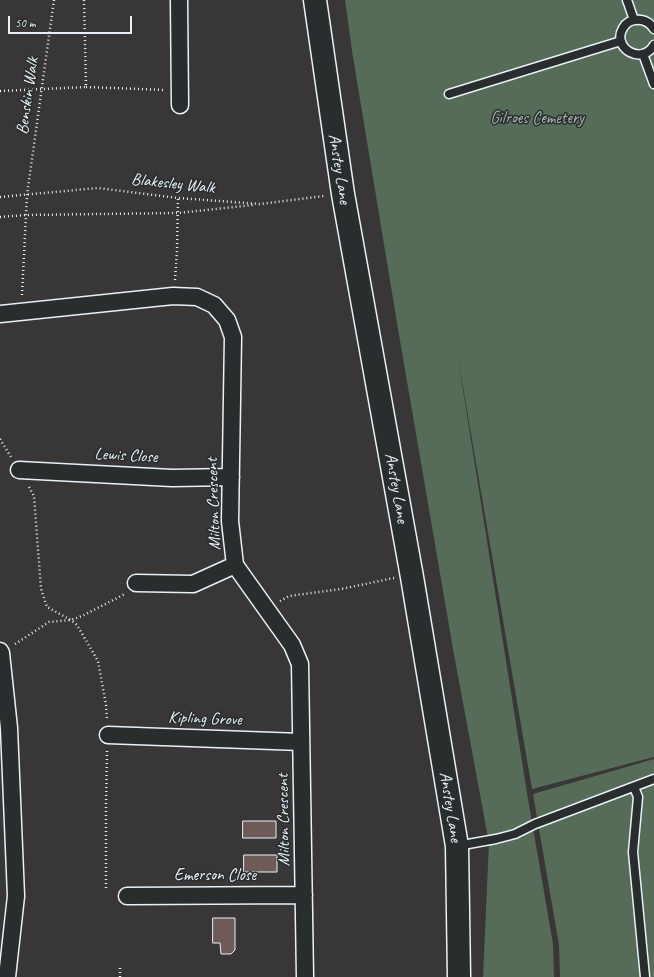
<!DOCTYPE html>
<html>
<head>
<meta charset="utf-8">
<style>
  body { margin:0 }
  #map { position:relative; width:654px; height:977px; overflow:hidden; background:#383636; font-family:Caveat,sans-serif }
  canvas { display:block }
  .scale { position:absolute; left:8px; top:16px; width:124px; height:18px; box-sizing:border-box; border:2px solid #e8f1f8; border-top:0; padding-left:5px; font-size:12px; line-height:14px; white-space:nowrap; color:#e8f1f8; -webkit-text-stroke:3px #2a2d2e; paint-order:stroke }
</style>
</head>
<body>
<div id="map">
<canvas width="654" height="977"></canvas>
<div class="scale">50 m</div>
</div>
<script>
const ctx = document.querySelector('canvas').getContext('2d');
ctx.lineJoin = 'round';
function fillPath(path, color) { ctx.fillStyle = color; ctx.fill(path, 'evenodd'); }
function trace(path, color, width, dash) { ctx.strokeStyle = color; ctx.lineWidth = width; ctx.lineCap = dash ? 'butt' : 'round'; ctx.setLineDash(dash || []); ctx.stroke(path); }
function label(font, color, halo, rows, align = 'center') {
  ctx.font = font + ' Caveat,sans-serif'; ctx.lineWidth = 3; ctx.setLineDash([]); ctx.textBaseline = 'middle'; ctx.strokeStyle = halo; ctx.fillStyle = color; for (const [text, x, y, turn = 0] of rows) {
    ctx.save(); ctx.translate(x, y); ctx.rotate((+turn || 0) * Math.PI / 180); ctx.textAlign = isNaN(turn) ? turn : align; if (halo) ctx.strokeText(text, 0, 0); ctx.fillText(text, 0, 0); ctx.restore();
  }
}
fillPath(new Path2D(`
  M345,0H654V757L532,789L457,352L527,793L553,944L554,977H483L489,843L453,649L398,329L352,51Z
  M654,759V977H560L559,945L533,794Z`), '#566c58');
const building = new Path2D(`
  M243,821H276V838H243Z
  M244,855H277V872H244Z
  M213,918H235V950L231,954H221L220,943H213Z`);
fillPath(building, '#6e5b58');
trace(building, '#e8f1f8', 1);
const service = new Path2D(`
  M627,0L634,20
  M654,29C650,23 644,19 636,20C631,20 626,23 623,28C611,48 642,66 654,45
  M643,54L654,84
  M449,94L621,41
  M634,787L638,797L633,852L645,977
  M457,846L496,839L515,834L535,824L654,779`);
const minor = new Path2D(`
  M179,0L180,105
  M0,314L173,296L197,297L214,305L227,320L233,337L230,521L235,565L292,645L300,664L305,977
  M19,470L172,478L231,477
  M136,583L193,584L235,565
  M0,651L1,653L9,728L16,896L7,977
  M108,735L301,742
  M127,896L304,895`);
const secondary = new Path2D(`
  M315,0L343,194L412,577L457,846L459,977`);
trace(service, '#e8f1f8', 11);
trace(minor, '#e8f1f8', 19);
trace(secondary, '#e8f1f8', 25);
trace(new Path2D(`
  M86,87L165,90
  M0,91L86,87L84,0
  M0,197L98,188L178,198L260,204L324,196
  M0,217L25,215L178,213L253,205
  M175,280L177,251L178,198
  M22,295L27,195L54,0
  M0,439L11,457
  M29,487L34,496L41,589L47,607L71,620L77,625L98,661L106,705L107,720
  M280,601L289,596L341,589L394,578
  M15,644L49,622L71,620L82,616L125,594
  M106,888V806L107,751
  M120,977V965`), '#e8f1f8', 2.5, [1, 3]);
trace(service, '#2a2d2e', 8);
trace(minor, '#2a2d2e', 16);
trace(secondary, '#2a2d2e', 22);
label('17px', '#e8f1f8', '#2a2d2e', [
  ["Benskin Walk",28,96,-82],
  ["Anstey Lane",339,169,81],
  ["Blakesley Walk",173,184,6],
  ["Lewis Close",126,456,3],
  ["Anstey Lane",396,488,80],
  ["Milton Crescent",214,504,-92],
  ["Kipling Grove",205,719,2],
  ["Anstey Lane",450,807,81],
  ["Milton Crescent",284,820,-91],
  ["Emerson Close",215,876]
]);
label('17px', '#a6b5b0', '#2a2d2e', [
  ["Gilroes Cemetery",537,119]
]);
</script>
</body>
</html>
